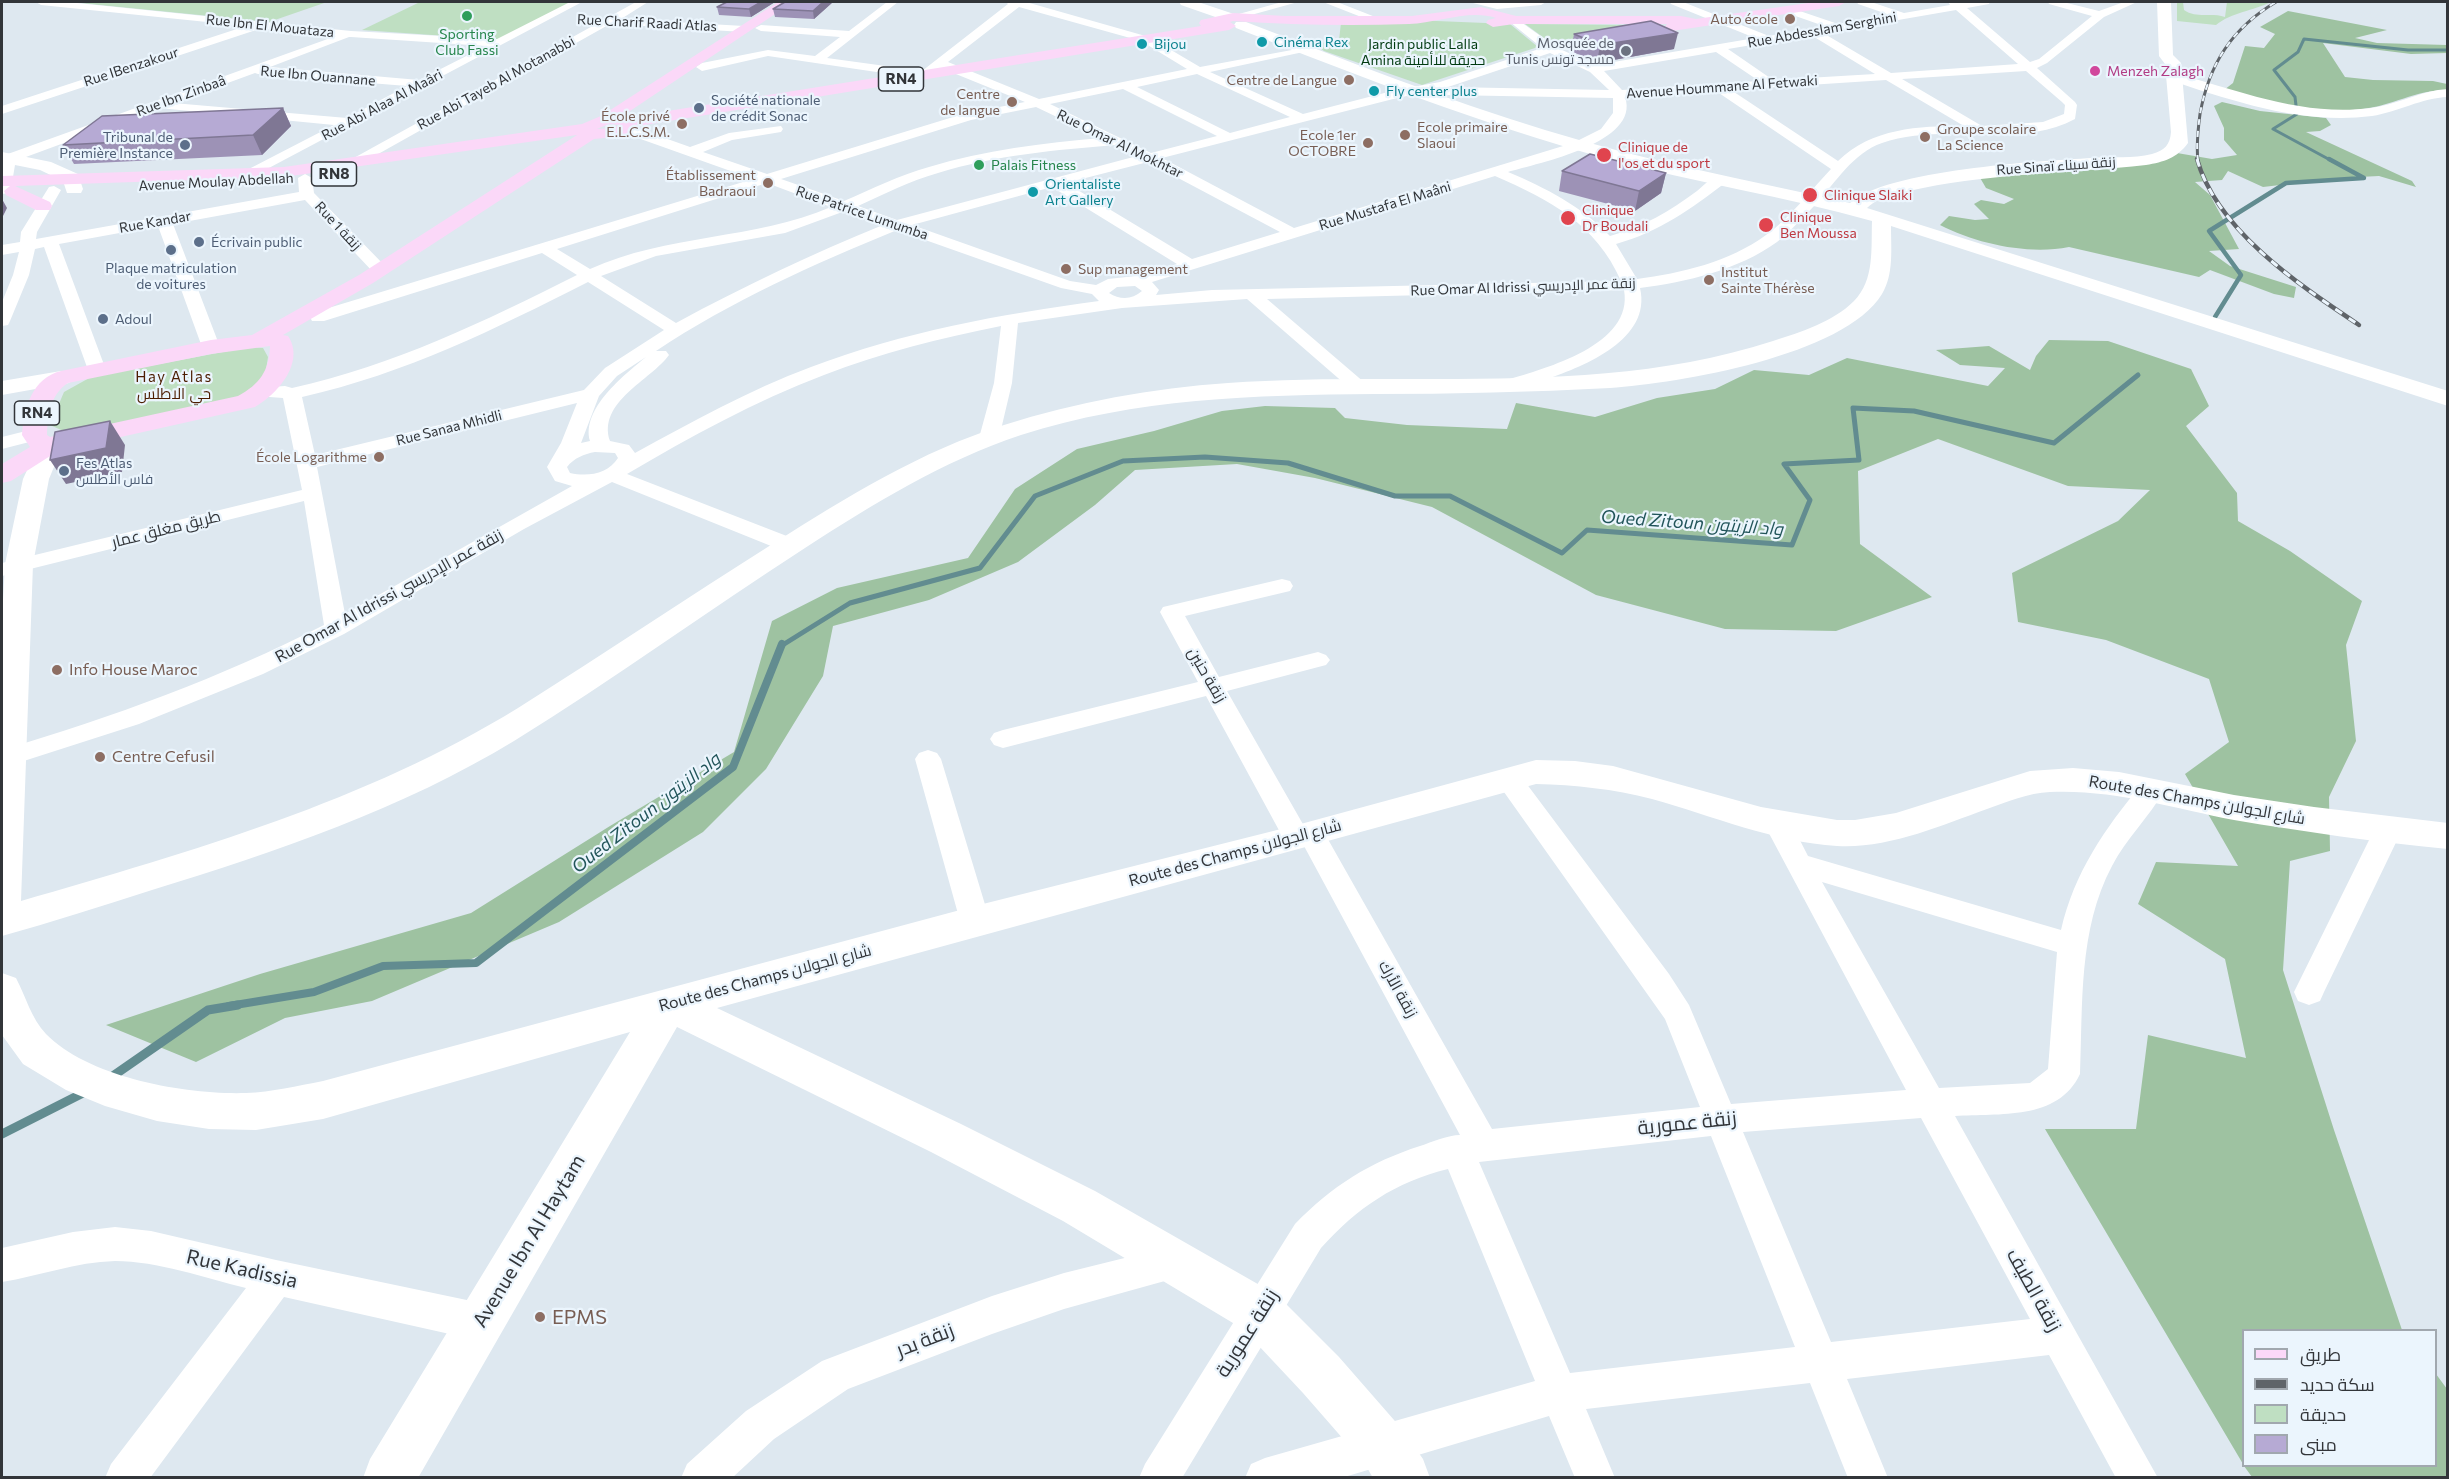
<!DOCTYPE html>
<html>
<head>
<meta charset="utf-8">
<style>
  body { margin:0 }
  #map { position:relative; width:2449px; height:1479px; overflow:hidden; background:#dee8f0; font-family:Commissioner,Cairo,sans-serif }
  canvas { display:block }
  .frame { position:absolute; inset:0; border:3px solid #323539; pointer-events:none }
  .legend { position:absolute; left:2242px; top:1329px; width:195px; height:138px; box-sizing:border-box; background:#ebf5fd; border:2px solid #a1a8af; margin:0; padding:8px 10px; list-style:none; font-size:18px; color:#323539 }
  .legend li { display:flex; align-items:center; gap:12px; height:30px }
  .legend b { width:30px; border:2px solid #a1a8af }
</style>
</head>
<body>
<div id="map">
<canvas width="2449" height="1479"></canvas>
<div class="frame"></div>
<ul class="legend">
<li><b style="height:8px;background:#fbd8f8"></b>طريق</li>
<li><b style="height:8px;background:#5f6469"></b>سكة حديد</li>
<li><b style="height:16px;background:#bfdfc2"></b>حديقة</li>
<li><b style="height:16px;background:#b6aad4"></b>مبنى</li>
</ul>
</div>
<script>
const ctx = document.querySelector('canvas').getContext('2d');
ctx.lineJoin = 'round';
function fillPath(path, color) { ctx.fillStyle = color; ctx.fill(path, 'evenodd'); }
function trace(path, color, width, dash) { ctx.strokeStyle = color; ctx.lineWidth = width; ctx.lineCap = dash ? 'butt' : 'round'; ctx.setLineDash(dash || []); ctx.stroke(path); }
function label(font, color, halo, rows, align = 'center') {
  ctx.font = font + ' Commissioner,Cairo,sans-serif'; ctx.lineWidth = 4.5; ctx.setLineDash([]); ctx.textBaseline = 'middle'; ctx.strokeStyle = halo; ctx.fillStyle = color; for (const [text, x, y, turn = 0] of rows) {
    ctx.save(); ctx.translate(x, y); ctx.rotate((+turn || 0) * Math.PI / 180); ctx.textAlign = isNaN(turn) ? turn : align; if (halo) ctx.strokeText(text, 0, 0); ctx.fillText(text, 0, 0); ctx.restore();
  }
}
fillPath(new Path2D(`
  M70,2H327L269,22Z
  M420,2H573L502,40L362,30Z
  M2177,2H2183L2184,10C2197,19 2211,12 2225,17L2227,2H2271C2253,11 2232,12 2216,25L2177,21Z
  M1412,20L1510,24L1538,47L1422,85L1324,51L1315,44L1339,40L1341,23Z
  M1525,24L1631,25L1642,30L1551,43Z
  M249,347L263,348L268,357L264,382L240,398L68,433L50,425L64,392L91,377Z`), '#bfdfc2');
fillPath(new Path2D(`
  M2288,11L2387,30L2355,38L2377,43L2447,45V53L2411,54L2323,43L2345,77L2373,80L2433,81L2447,84V90C2415,90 2392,106 2362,109C2315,115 2268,102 2224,90L2233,83L2245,46L2264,48L2275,34L2260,27Z
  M2222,102L2260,111L2326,118L2331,125L2320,131L2306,132L2412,181L2416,187L2379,176L2340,178L2263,187L2228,171L2222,180L2195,182L2210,195L2239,249L2209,251L2230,266L2296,287L2294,298L2274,294L2210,270L2199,277L2069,247C2028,255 1977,244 1940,225L1949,216L1975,220L1989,219L1974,204L1981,200L2004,204L2014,199L1986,188L1979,176L2177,153L2212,159L2237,155L2224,140V128L2214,106Z
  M2049,340L2108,341L2191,369L2209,406L2186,426L2237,493L2238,521L2290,551L2362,601L2346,645L2356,741L2329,797L2330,851L2290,861L2283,970L2334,1130L2402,1330H2244L2243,1464L2045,1129H2136L2148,1035L2246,1058L2225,959L2138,904L2156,862L2238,866L2185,774L2229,742L2209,679L2106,640L2018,622L2012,573L2118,521L2150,490L2068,486L1938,439L1858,471L1860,544L1932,597L1836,631L1725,629L1596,595L1432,507L1315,478L1237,464L1135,470L1095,505L1018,562L929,600L833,626L823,676L766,769L703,832L559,922L372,1001L285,1018L196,1062L106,1025L260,974L471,913L610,826L734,752L772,621L837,588L968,558L1015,489L1077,449L1154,431L1222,411L1265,406L1335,408L1345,418L1407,425L1507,429L1516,403L1595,417L1657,398L1715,389L1754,370L1809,375L1847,358L1988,386L2005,368L1960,365L1936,350L1989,346L2030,370L2036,356Z
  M2436,1374L2447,1389V1477H2252L2244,1466H2436Z`), '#9ec2a1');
trace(new Path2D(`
  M2332,161L2273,129L2297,114L2295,97L2274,70L2298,52L2304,39L2408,50H2448`), '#628c90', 3);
trace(new Path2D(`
  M2215,317L2241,275L2209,231L2286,183L2364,178L2329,159`), '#628c90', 4.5);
trace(new Path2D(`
  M781,646L850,603L980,568L1035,496L1123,461L1205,457L1288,463L1395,496H1450L1562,553L1587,530L1792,545L1810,500L1784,464L1859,460L1853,408L1914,411L2054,443L2138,375`), '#628c90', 5);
trace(new Path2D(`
  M229,1006L314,992L383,966L476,963L733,767L782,644`), '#628c90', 8);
trace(new Path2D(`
  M110,1078L208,1010L238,1005
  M2,1134L85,1092`), '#628c90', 9);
fillPath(new Path2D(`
  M36,2H67L351,31L497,39L570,2H582L250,178L245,177L243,174L245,171L334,125L159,108L15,161L10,162L3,158L5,155L336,36L257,28L256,30L2,114V106L246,26L41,5ZM349,37H351L486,46L419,80L270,67ZM255,73L258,74L407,86L347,118L173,103Z
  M636,2H648L621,19L744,26L750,29L744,32L610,24L355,167H345L343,164Z
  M887,2H898L827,58L922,71L1008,4L1006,2H1026L1149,37L1200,67L1308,47V51L1210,72L1303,114L1396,90L1440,82L1542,48L1510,22V18L1514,17L1553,45L1609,37V41L1562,50L1596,65L1755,38L1671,4L1670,2H1683L1769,36L1824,26L1784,12L1783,10L1788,7L1838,24L1890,15L1858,4L1857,2H1871L1904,13L1950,5L1948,2H1990L1989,4L1967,8L2030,62L2039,59L2092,16L2049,4L2048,2H2063L2099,11L2124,2H2137L2104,17L2047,63L2037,68L2075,102L2077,105L2075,119C2018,150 1942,121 1882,143C1853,153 1836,182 1816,204C1803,217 1791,231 1777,242C1738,270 1687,282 1640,288C1652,339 1585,366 1547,379C1534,383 1519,391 1507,388L1504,384L1507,380C1546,368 1634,345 1624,290L1267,299L1365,383L1368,387L1365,391H1353L1247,299L1122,308L1018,323L1012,383L999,438L996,442H982L979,438L994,383L1001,326C940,338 881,353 824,375C755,401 690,437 627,474L797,540L800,545L797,550L789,551L781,550L612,482L524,529L344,634L263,674L139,724L2,768V750C113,717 220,678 324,625L304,501L2,576V563L302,490L283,398L256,396L254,392L256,388L285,386L292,388C395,365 483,322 577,275L542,253L324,321H312L310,317L312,313L753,179L621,132L619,129L621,126H631L690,147L729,133L781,126L783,129L781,132L732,140L703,152L767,174L963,114L1025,102L941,68L924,79L768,56L702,71L696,67L702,63L768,50L815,56L840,37L761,31L755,28L761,25L849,31ZM1019,7L1141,41L1187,69L1039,99L948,62ZM1956,10L2018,64L1891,73L1823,33ZM1811,35L1875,74L1773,80L1728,49ZM1716,52L1759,81L1622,90L1604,71ZM1550,53L1590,72L1609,90L1448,87ZM2026,71L2062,102L2065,105L2064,114L2043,122L1982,126L1902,79ZM1197,74L1290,117L1230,133L1137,87ZM1886,80L1964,126C1918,126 1872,128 1838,161L1731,90ZM1123,89L1217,136L1151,153L1050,104ZM1441,89L1442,94L1446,95L1613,98V113L1601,129L1573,143L1294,228L1162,158L1397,98ZM1716,91L1831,169C1810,191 1791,217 1766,235C1729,262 1682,273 1637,279L1616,244C1659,232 1691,209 1725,183L1727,180L1725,177C1714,174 1705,184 1697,191C1670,211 1643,227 1610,236C1581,206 1546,188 1508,172C1538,163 1641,143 1625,97ZM1036,107L1101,138C1043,143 985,150 929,167C900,175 872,189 844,201L781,179L971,120ZM1115,145L1137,156L897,220L858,206C884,194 910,181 938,173C996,155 1056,150 1115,145ZM1148,162L1280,232L1192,259L1066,183ZM1495,176C1550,200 1596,224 1621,281L1212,290L1156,295L1159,290L1152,282ZM767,183L831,207C754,240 667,234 590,269L557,249ZM1052,187L1177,264L1136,276L1108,279L1096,285L1070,281L912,225ZM845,211L883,225C812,254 744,286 676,323L601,276L656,256L785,233ZM897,230L1061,288L1092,294L1099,301C1001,314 903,332 811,367C749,390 692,422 635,453L629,445L610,441C597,402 651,380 669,355L666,351H656C731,301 814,264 897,230ZM588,282L664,330L605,368L584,390L315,455L302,397C407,373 493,330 588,282ZM1135,286L1142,291C1132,300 1120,300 1109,293L1117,287ZM646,357C624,375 581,409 590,441L581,443L599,396L617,376ZM577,403L561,443L547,467L555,481L572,486L345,614L317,467ZM595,452L615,453L618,458C608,474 588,477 570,473L567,467C574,458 584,454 595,452Z
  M1282,2H1298L1233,20L1228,17Z
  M1323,2H1337L1383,20L1382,22H1374Z
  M1469,2H1546L1541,5L1497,9Z
  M2173,73C2239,90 2301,117 2371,108C2394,105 2415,94 2438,90L2448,89V97C2421,98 2398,112 2372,116C2302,125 2233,101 2169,80L2167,77Z
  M305,174L312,178L314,193L386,267L388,270L386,273H374L305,200L173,224L220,347L217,351H205L202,347L158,226L59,244L106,370L103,374H91L88,370L44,247L35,249L29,275L10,321L8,325L2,326V302L13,275L19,252L2,255V245L20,242L21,232L49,187L54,186L61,190L37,232L36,239L299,192L298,178Z
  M34,429L41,431L44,435L41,439L2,449V437Z
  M1282,579L1290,581L1293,586L1290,591L1185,616L1219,677L1318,652L1326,655L1330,660L1326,665L1227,691L1304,826L1311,824L1321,827L1492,1129L1700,1107L1665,1019L1499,785L1495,778L1499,771L1508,769L1517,771L1669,974L1689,1005L1731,1104L1906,1090L1764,824L1768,817L1778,814L1788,817L1808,856L2061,930C2074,873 2105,828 2142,784L2151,782L2160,784L2164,791C2149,817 2126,839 2112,866C2078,930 2083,1005 2080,1074C2058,1121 1999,1113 1955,1116L2158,1478H2116L2049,1355L1847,1379L1888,1478H1848L1810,1383L1586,1409L1615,1478H1575L1549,1416L1341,1478H1245L1251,1464L1265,1458L1535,1381L1448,1169C1395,1182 1357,1208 1321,1248L1182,1478H1139L1145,1464L1295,1224C1332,1186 1370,1162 1420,1146C1432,1142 1448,1135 1460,1135L1304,846L1297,848L1287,845L1206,696L1003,748L994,745L990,739L994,733L1003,730L1198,682L1160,612L1163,607ZM1822,882L2057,952L2048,1069L2030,1083L1939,1088ZM1921,1118L2030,1319L1831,1342L1743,1132ZM1711,1136L1795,1347L1570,1373L1479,1162Z
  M928,750L937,753L941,759L990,921L985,929L975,932L965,929L960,921L915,759L919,753Z
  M2388,820L2398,823L2402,830L2324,992L2320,1001L2309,1005L2298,1001L2294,992L2374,830L2378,823Z
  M115,1227L151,1231L276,1260L481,1303L494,1309L500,1322L494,1335L481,1341L284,1297L150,1478H105L111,1464L246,1288C204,1278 158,1261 115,1261C76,1262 39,1276 2,1282V1248L73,1232Z
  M1177,1245L1190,1250L1195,1262L1190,1274L1064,1309L992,1334L848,1389L774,1439L732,1478H681L687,1464L746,1411L822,1361L992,1296L1064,1273Z`), '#fff');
fillPath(new Path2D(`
  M1179,2H1198L1234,14L1236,17L1229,21L1224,20L1181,5Z
  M2157,2H2171L2173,55L2181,63L2188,143C2177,158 2164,162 2146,165C2072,173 1997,173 1923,188C1904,192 1882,194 1867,208L2448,391V406L1891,226C1891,249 1894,274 1882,294C1844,356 1679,383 1610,388C1532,392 1453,394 1374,394C1255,395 1136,398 1021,435C943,461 873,504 805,548C707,611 613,680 514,741C402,809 276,852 152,890C102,906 52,922 2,936V618L5,564L23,479L41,440L50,437L59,440L63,445L49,479L33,564L21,901C193,851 365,802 518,708C604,654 688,597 774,543C847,497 921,451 1004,425C1076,402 1153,388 1228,383C1410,370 1597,398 1773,341C1801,332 1833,322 1854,301C1875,280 1871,247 1872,221C1785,196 1695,183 1608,159C1480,124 1359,76 1236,28L1234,25L1236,22H1246C1345,60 1444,99 1545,130C1645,161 1748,180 1850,203C1887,170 2039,161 2092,158C2112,156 2133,159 2152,154C2165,150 2170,145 2171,132L2165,64L2159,56Z
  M2,152L51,162L78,174L83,189L81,193H67L63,181L40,170L15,165L11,189L9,193L2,194Z
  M61,371L69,373L73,378L69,383L2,395V381Z
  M1536,760L1575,761L1613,766L1761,807L1837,820H1855L1896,813L2030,771L2073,768L2119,772L2234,795L2314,807L2448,823V849C2376,842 2305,832 2234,820C2173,808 2112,789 2050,792C2028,793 2007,802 1987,809C1940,826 1887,849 1837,846C1774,842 1713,816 1652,799C1613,789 1576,785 1536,784L717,1008L961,1124L1095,1191L1277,1295L1339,1357L1401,1428L1423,1459L1430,1478H1373L1365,1464L1303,1393L1243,1329L1063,1221L931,1152L677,1027L418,1478H363L370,1459L630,1032L323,1119L256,1130L209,1129L157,1121L105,1106L66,1090L23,1064L2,1035V973L16,978C26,997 31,1018 46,1034C89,1078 187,1095 246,1093C272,1092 297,1086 323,1081L975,906L1297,825Z`), '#fff');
fillPath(new Path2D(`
  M778,2H793L624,115L630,117L1201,26L1199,23L1201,20L1233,13L1285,16H1412L1481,7L1516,16H1681L1696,19L1815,2H1846L1839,6L1672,31L1667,30L1665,27L1667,24H1514L1493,27L1486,23L1488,20L1496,18C1470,9 1437,23 1409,24C1351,26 1292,25 1233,21L1230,22L1236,26L1229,30L638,126L624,136L594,139L373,283L283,335L288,336C306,363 276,395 255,407L58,451L11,481L2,483V464L30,447L22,435C24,408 32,378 61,371L211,340L252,335L359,275L577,135L284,177L15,186L50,202L52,206L50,210H36L6,195L4,191L10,186H2V176L284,167L582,124L601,116ZM609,124L620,125L613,128L597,129ZM270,346C269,371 260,384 238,396L50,437L47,435C48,414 50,395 68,383L211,354Z`), '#fbd8f8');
const railFar1 = new Path2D(`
  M2198,161C2196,145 2198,129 2200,114C2209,64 2232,28 2276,2`);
const rail = new Path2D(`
  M2197,159C2217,231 2301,286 2359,325`);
trace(railFar1, '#5f6469', 3);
trace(rail, '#5f6469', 4.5);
trace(railFar1, '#ebf5fd', 2, [6]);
trace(rail, '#ebf5fd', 3, [8]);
fillPath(new Path2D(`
  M727,2H775L751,17L719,15L717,7Z
  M833,2L814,19L775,17L773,9Z
  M1574,34L1674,49L1597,63L1571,51Z
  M283,108L291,126L262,155L74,164L63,145Z
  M1562,171L1666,173L1661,193L1635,211L1559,191Z`), '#9d92b6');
fillPath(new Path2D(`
  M761,2H775L751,17L749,9Z
  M823,2H833L814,19L813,11Z
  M1678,33L1674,49L1597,63L1600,45Z
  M283,108L291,126L262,155L253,135Z
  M1666,173L1661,193L1635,211L1639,191Z
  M2,199L7,208L2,218Z
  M110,421L125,445L122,472L66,484L50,460Z`), '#7f7794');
const building = new Path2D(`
  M727,2H761L749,9L717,7Z
  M785,2H823L813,11L773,9Z
  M1651,21L1678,33L1600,45L1574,34Z
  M283,108L253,135L63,145L102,116Z
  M1590,154L1666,173L1639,191L1562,171Z
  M110,421L106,448L50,460L55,432Z`);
fillPath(building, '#b6aad4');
trace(building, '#7f7794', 1.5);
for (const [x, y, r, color] of [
  [467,16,6,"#2e9e5b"],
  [1790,19,6,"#8d6e63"],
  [1262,42,6,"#0f9aa8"],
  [1142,44,6,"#0f9aa8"],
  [1626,51,6,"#6b7280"],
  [2095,71,6,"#d1479c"],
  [1349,80,6,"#8d6e63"],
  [1374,91,6,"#0f9aa8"],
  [1012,102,6,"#8d6e63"],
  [699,108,6,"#5c6f8a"],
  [682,124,6,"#8d6e63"],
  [1405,135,6,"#8d6e63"],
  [1925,137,6,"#8d6e63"],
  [1368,143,6,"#8d6e63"],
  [185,145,6,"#5c6f8a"],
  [1604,155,8,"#e0444e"],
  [979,165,6,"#2e9e5b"],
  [768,183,6,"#8d6e63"],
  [1033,192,6,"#0f9aa8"],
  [1810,195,8,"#e0444e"],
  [1568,218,8,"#e0444e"],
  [1766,225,8,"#e0444e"],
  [199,242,6,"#5c6f8a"],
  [171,250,6,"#5c6f8a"],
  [1066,269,6,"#8d6e63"],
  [1709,280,6,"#8d6e63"],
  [103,319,6,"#5c6f8a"],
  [379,457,6,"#8d6e63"],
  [64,471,6,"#5c6f8a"],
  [57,670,6,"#8d6e63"],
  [100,757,6,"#8d6e63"],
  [540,1317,6,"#8d6e63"]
]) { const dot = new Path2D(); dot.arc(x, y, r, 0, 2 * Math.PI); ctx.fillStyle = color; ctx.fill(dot); trace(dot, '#ebf5fd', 2); }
label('14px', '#785e54', '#ebf5fd', [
  ["Auto école",1778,19],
  ["Centre de Langue",1337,80],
  ["Centre",1000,94],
  ["de langue",1000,110],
  ["École privé",670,116],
  ["E.L.C.S.M.",670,132],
  ["Ecole primaire",1417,127,"left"],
  ["Slaoui",1417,143,"left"],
  ["Groupe scolaire",1937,129,"left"],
  ["La Science",1937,145,"left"],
  ["Ecole 1er",1356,135],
  ["OCTOBRE",1356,151],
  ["Établissement",756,175],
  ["Badraoui",756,191],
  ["Sup management",1078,269,"left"],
  ["Institut",1721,272,"left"],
  ["Sainte Thérèse",1721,288,"left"],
  ["École Logarithme",367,457]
], 'right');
label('14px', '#323539', '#ebf5fd', [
  ["Rue Charif Raadi Atlas",647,23,3],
  ["Rue Ibn El Mouataza",270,26,6],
  ["Rue Abdesslam Serghini",1822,30,-10],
  ["Rue IBenzakour",131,67,-18],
  ["Rue Ibn Ouannane",318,76,5],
  ["Rue Abi Tayeb Al Motanabbi",496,83,-29],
  ["Avenue Hoummane Al Fetwaki",1722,87,-4],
  ["Rue Ibn Zinbaâ",181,96,-20],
  ["Rue Abi Alaa Al Maâri",382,105,-28],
  ["Rue Omar Al Mokhtar",1120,144,26],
  ["Rue Sinaï زنقة سيناء",2056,166,-4],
  ["Avenue Moulay Abdellah",216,182,-3],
  ["Rue Mustafa El Maâni",1385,206,-17],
  ["Rue Patrice Lumumba",862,213,19],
  ["Rue Kandar",155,222,-10],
  ["Rue 1 زنقة",338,226,47],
  ["Rue Omar Al Idrissi زنقة عمر الإدريسي",1523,287,-2],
  ["Rue Sanaa Mhidli",449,428,-14]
]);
label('14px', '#27864d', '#ebf5fd', [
  ["Sporting",467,34],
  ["Club Fassi",467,50],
  ["Palais Fitness",991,165,"left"]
]);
label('14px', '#0d838f', '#ebf5fd', [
  ["Cinéma Rex",1274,42],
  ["Bijou",1154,44],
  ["Fly center plus",1386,91],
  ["Orientaliste",1045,184],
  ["Art Gallery",1045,200]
], 'left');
label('14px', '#5b616d', '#ebf5fd', [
  ["Mosquée de",1614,43],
  ["Tunis مسجد تونس",1614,59]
], 'right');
label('14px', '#003a10', '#ebf5fd', [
  ["Jardin public Lalla",1423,44],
  ["Amina حديقة للاأمينة",1423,60]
]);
label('14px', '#b23c85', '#ebf5fd', [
  ["Menzeh Zalagh",2107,71]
], 'left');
label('14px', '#4e5e75', '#ebf5fd', [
  ["Société nationale",711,100],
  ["de crédit Sonac",711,116],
  ["Tribunal de",173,137,"right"],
  ["Première Instance",173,153,"right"],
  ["Écrivain public",211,242],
  ["Plaque matriculation",171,268,"center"],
  ["de voitures",171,284,"center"],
  ["Adoul",115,319],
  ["Fes Atlas",76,463],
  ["فاس الأطلس",76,479]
], 'left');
label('14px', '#be3a42', '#ebf5fd', [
  ["Clinique de",1618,147],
  ["l'os et du sport",1618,163],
  ["Clinique Slaiki",1824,195],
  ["Clinique",1582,210],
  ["Dr Boudali",1582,226],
  ["Clinique",1780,217],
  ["Ben Moussa",1780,233]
], 'left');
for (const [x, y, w] of [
  [901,79,45],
  [334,174,45],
  [37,413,45]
]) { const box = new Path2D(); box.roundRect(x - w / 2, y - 12, w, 24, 4.5); ctx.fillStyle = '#ebf5fd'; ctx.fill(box); trace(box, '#323539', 1.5); }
label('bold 15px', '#323539', null, [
  ["RN4",901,79],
  ["RN8",334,174],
  ["RN4",37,413]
]);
ctx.letterSpacing = '1.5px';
label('15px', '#4c1d01', '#ebf5fd', [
  ["Hay Atlas",174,377],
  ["حي الاطلس",174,394]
]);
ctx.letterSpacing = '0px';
label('16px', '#323539', '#ebf5fd', [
  ["طريق مغلق عمار",166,529,-14],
  ["Rue Omar Al Idrissi زنقة عمر الإدريسي",389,596,-29],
  ["زنقة حنين",1207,675,60],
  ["Route des Champs شارع الجولان",2197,800,10],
  ["Route des Champs شارع الجولان",1235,853,-15],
  ["Route des Champs شارع الجولان",765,978,-15],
  ["زنقة الأرك",1398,989,61]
]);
label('16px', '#785e54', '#ebf5fd', [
  ["Info House Maroc",69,670],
  ["Centre Cefusil",112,757]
], 'left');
label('italic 18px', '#22555a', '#ebf5fd', [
  ["Oued Zitoun واد الزيتون",1692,523,4],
  ["Oued Zitoun واد الزيتون",646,813,-38]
]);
label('20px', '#323539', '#ebf5fd', [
  ["زنقة عمورية",1687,1123,-6],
  ["Avenue Ibn Al Haytam",529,1241,-59],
  ["Rue Kadissia",242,1269,13],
  ["زنقة الطيف",2034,1290,61],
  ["زنقة عمورية",1247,1333,-58],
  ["زنقة بدر",925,1340,-21]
]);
label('20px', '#785e54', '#ebf5fd', [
  ["EPMS",552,1317]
], 'left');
</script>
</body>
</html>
